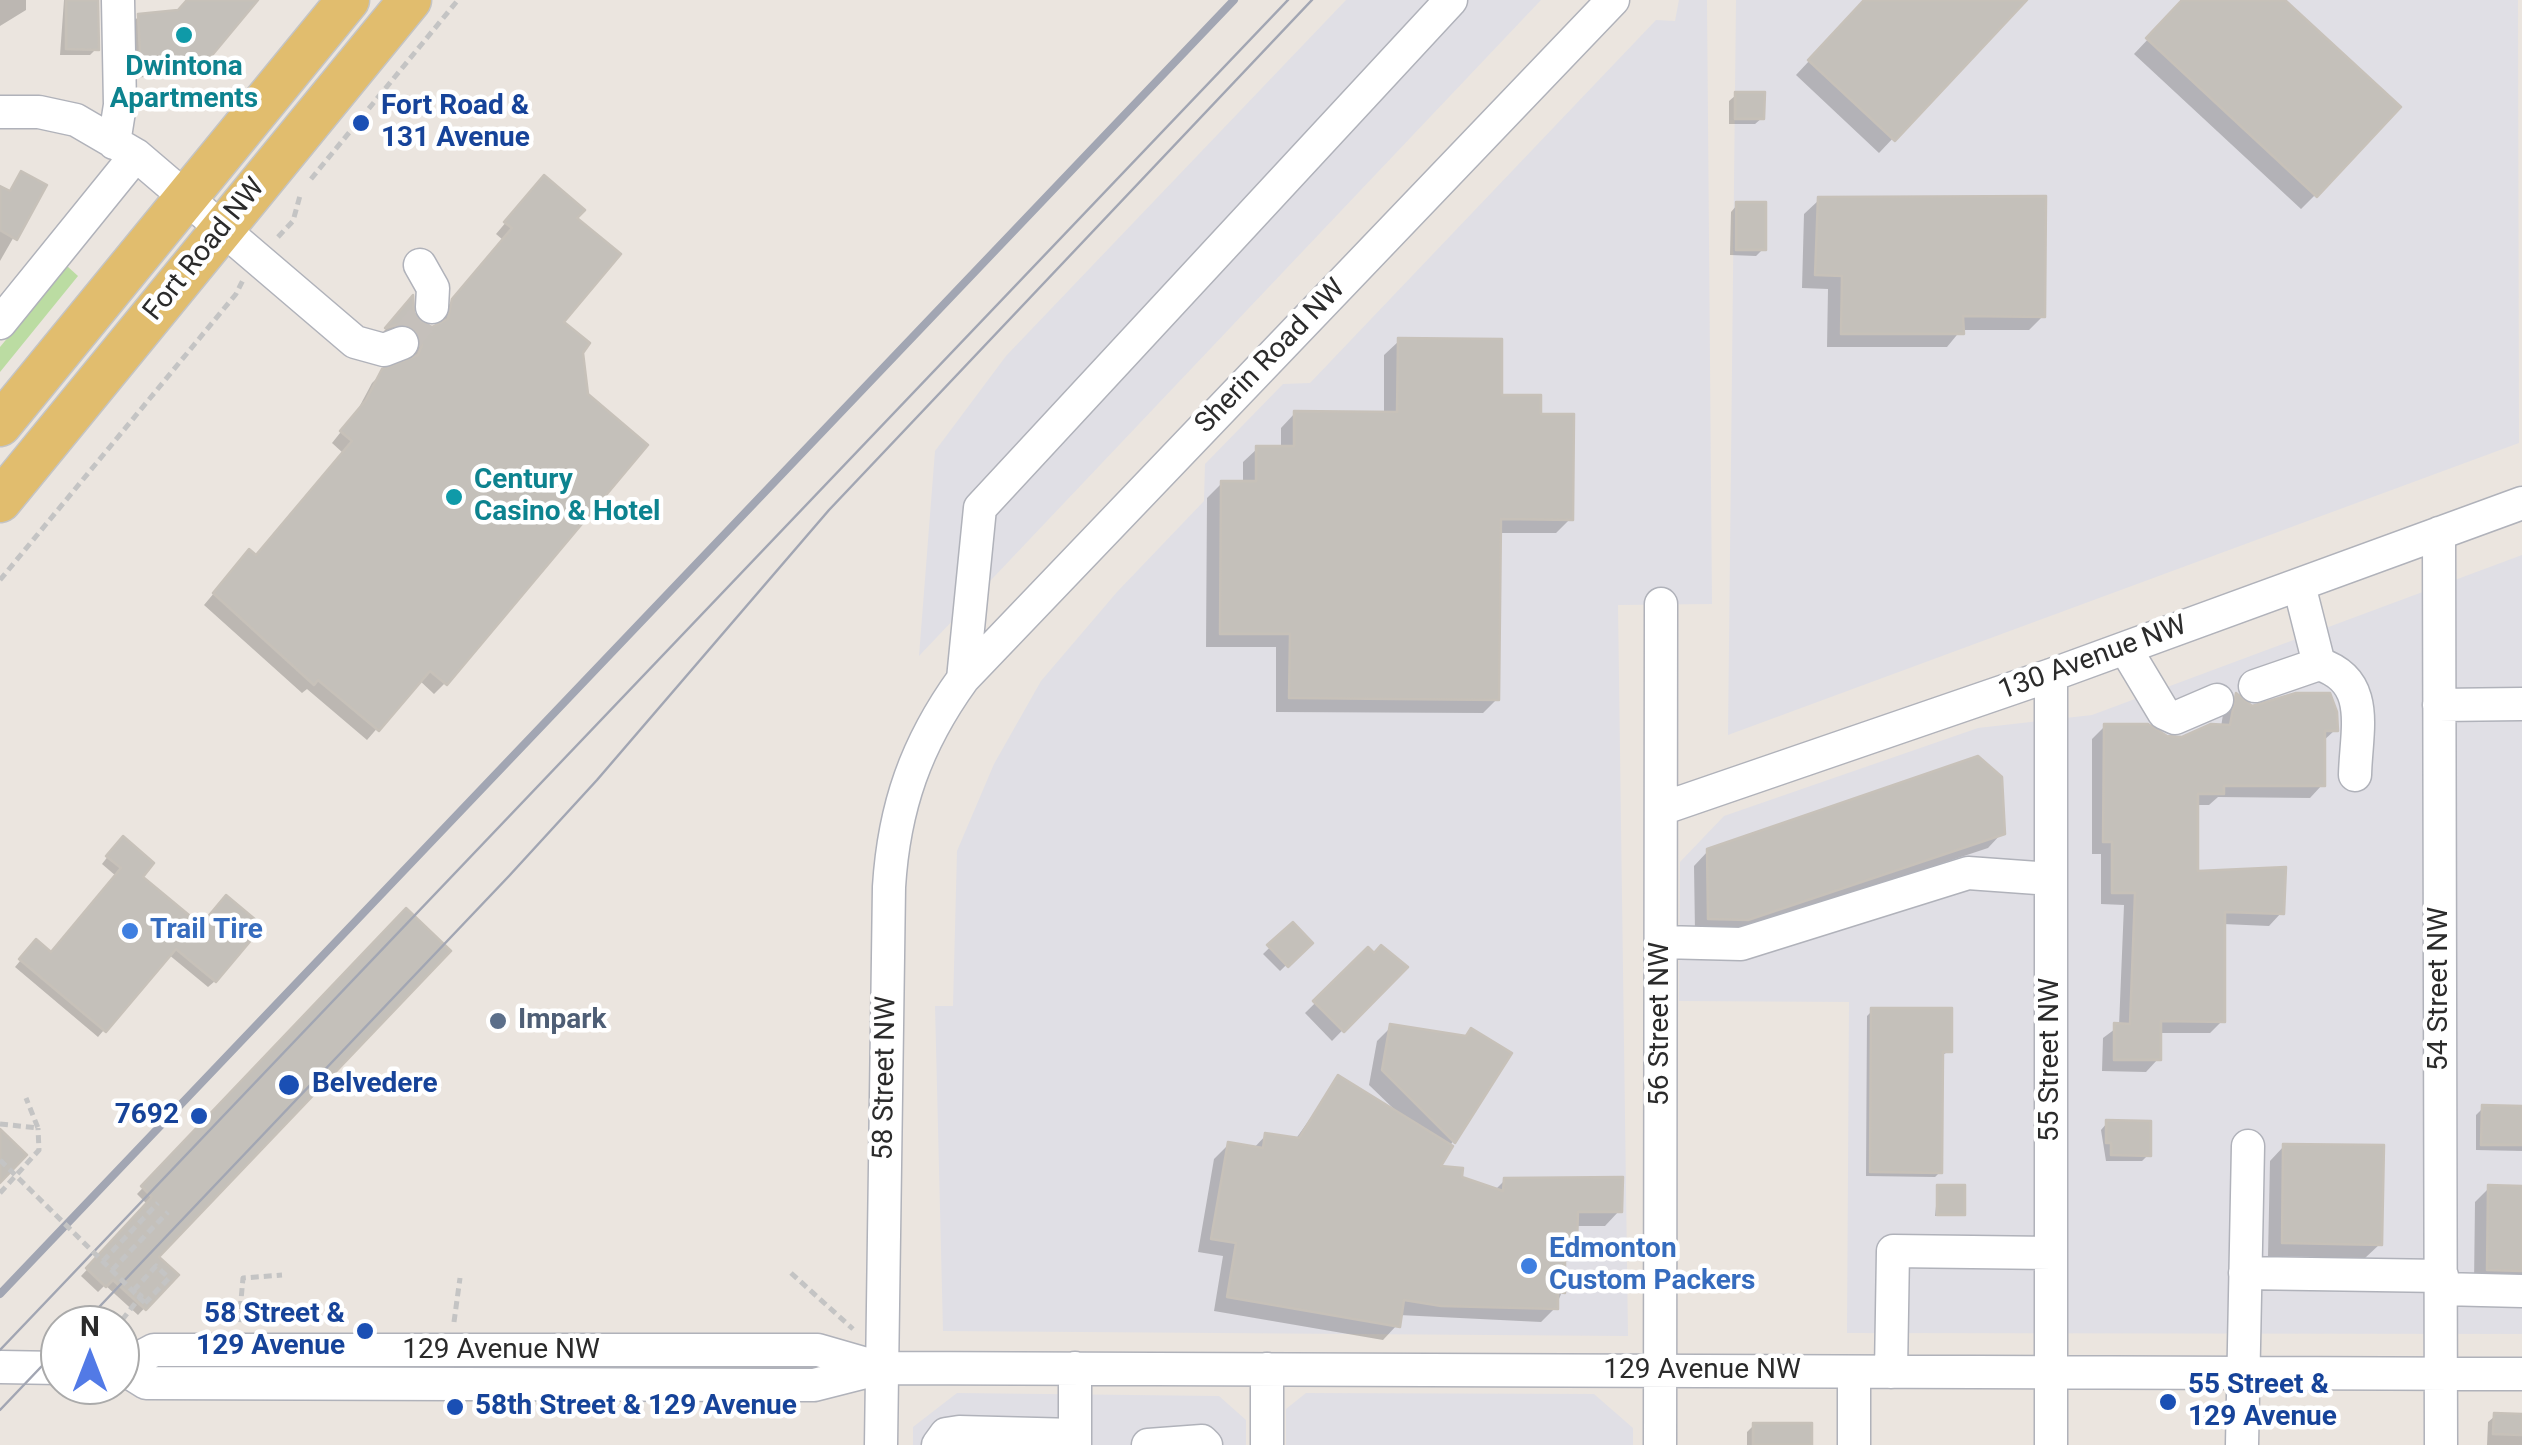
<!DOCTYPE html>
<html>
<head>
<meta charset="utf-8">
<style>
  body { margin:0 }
  #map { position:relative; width:2522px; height:1445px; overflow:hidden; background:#ebe5df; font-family:Roboto,sans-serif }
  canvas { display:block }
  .north { position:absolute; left:40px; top:1305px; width:100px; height:100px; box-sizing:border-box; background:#fff; border:2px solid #aaa; border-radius:50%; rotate:0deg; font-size:28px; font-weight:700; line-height:40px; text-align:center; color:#2b2b2b }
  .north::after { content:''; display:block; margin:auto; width:35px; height:45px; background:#527ae6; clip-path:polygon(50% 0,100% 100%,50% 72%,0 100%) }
</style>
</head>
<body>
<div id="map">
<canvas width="2522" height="1445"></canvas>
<div class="north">N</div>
</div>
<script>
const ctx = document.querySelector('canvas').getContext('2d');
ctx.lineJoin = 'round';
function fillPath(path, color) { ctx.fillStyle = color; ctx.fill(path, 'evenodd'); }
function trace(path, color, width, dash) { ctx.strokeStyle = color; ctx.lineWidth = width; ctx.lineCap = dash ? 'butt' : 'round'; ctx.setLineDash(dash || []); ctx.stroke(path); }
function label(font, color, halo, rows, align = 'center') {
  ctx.font = font + ' Roboto,sans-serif'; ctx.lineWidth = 9; ctx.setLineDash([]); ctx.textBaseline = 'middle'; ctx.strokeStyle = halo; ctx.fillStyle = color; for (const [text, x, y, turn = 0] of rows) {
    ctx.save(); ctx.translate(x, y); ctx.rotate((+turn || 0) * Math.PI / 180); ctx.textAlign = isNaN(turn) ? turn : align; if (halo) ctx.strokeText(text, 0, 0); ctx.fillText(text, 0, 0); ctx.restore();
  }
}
fillPath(new Path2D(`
  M1346,0H1541L919,656L935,451L1006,356Z
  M1679,0H1707L1712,604L1618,605L1628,1336L943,1331L935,1006H953L957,851L994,764L1041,681L1117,592L1204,501L1205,464L1283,384L1310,383L1656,20L1675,21Z
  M1736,0H2518L2519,443L1728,735Z
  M2522,555V1334L1847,1333L1849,1002L1679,1001L1680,862L1724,816L1978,728L2092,715Z
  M957,1393L1219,1396L1246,1420V1445H913V1427Z
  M1306,1393L1594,1394L1633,1428V1445H1286V1409Z`), '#e0dfe5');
fillPath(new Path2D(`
  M67,266L78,276L0,372V347Z`), '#bbdca2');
fillPath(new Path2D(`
  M0,0H26V10L0,26Z
  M64,0H96V49L90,55H60Z
  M188,0H255L193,73L133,78L130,25L139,16L178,13Z
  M1866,0H2023L1879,153L1796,75Z
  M2185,0H2282L2315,195L2301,209L2134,54Z
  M1736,95L1762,118L1755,124H1729V101Z
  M22,174L43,186L0,261V189L8,193Z
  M534,189L574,218L561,322L580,352L585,395L644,445L445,683L434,694L419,680L367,740L307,689L302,693L204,605L239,563L255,558L343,453L332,443L356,413L372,383L384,371L411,360L405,338L380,336L402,309L419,325L432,330L440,326L443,312L503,240L496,234Z
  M1819,200L2043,316L2029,330H1961L1947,347H1827L1828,289L1802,288L1804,214Z
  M1737,205L1763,249L1756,256L1730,255L1731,212Z
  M1399,341L1538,416L1570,519L1556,533H1498L1497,699L1483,713L1276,712V647H1206L1207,498L1222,483H1243V462L1258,448H1281V428L1295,413L1384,414V355Z
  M2236,696L2252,708L2335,730L2322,742V785L2310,798L2218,797L2209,805H2196L2195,873L2281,913L2269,926L2223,924L2222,1021L2210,1033H2159L2158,1059L2146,1072L2102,1071L2103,1038L2119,1026L2124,905L2101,904V854H2092V739L2105,726L2175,741L2221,727L2224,708Z
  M2002,833L1988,848L1732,933L1695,932L1694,866L1708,851Z
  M116,846L215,981L208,987L168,954L98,1037L15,967L30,949L51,955L116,876L102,864Z
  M406,912L155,1257L175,1275L138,1315L105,1285L98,1292L81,1276L148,1205L137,1194Z
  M1293,925L1309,943L1280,971L1263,954Z
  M1368,951L1404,967L1332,1041L1305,1013Z
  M1872,1011L1950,1051L1940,1056V1172L1935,1177L1866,1176L1867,1016Z
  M1391,1027L1508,1054L1436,1168L1494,1191L1505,1180L1619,1211L1605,1226H1575L1574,1242L1563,1254L1562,1292L1555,1308L1541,1322L1399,1315L1397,1325L1383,1340L1214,1311L1223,1256L1198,1252L1214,1159L1228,1145L1253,1149L1266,1135L1295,1140L1339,1078L1396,1111L1369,1085L1377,1041Z
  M2483,1108H2522V1151L2476,1150V1115Z
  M2107,1123L2148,1155L2142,1161H2106L2101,1130Z
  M2284,1146L2380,1244L2365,1258L2268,1256L2270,1161Z
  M1938,1187L1963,1214L1960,1216H1935Z
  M2489,1188H2522V1295L2474,1284L2475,1202Z
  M2495,1416L2522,1417V1445H2487L2488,1422Z
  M1754,1425L1809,1445H1747V1432Z`), '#0003');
const building = new Path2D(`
  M66,0H98L99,50L66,49Z
  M187,0H258L204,65L141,70L138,14L178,10Z
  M1864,0H2027L1895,141L1808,60Z
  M2182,0H2285L2401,107L2317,197L2146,38Z
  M1735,92H1765L1764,119H1735Z
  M21,171L47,185L17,240L0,230V186L10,191Z
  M544,175L585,210L577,218L621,254L564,322L590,343L583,353L588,394L648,445L447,685L430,671L379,731L318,680L314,685L213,593L249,549L256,555L352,441L340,431L366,400L382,369L418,355L422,345L415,328L404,323L385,328L413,295L414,315L420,323L432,327L448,319L452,299L512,228L504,222Z
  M2046,196L2045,317L1963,316L1964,334H1841L1842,276L1815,275L1818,197Z
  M1736,202H1766V250H1736Z
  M1398,338L1502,339V395H1541V414H1574L1573,520L1501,519L1499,700L1289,698L1290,634H1220L1221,481H1256V446H1294V411L1397,412Z
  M2236,693L2252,706L2296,693H2330L2337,712L2338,731H2325V786H2224V794H2198V871L2286,867L2284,914L2225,912V1022L2161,1021V1060H2114V1023L2130,1024L2135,893H2112V842H2103L2104,724H2148L2167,736L2182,737L2211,724L2230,725Z
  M1978,756L2002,777L2005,834L1748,920L1708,919L1707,849Z
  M123,836L154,863L143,877L201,925L226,895L263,926L216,982L176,949L106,1032L19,959L36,939L51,952L121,868L106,856Z
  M406,908L451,951L159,1257L179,1275L146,1310L113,1280L106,1287L86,1268L152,1197L141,1186Z
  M1293,922L1313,943L1288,967L1267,945Z
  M1381,945L1408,967L1344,1032L1313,1001L1368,947L1374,953Z
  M1871,1008H1952V1052H1943L1942,1173L1870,1172Z
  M1390,1024L1466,1036L1471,1028L1512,1053L1455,1143L1382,1070Z
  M1338,1075L1453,1146L1441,1166L1463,1168L1462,1177L1503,1191L1504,1178L1623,1177L1622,1212H1578L1577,1243H1565V1293L1558,1292V1309L1441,1306L1404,1300L1400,1327L1227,1297L1236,1243L1211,1239L1228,1142L1263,1148L1265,1133L1299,1138Z
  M2482,1105L2522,1106V1145H2481Z
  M2106,1120L2151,1121V1156L2111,1155V1143H2106Z
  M0,1129L27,1155L0,1183Z
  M2283,1144L2384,1145L2382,1245L2282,1243Z
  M1937,1185H1965V1215H1937Z
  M2488,1185L2522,1186V1271L2487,1270Z
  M2494,1413L2522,1414V1435L2493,1434Z
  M1753,1423H1812V1445H1753Z`);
fillPath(building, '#c4c0ba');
trace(building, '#c7c1b9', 2.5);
trace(new Path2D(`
  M402,343L432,307`), '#c5c0bb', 32, [32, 16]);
const minor = new Path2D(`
  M0,112H39L76,120L136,155L355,342L384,350L402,343
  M114,143L120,105L118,0
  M420,265L433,288L432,307
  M0,323L136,155
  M2439,533L2441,1445
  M2125,648L2164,713L2175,718L2217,700
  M2319,664C2372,681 2356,730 2355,775
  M2051,675V1445
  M963,679L980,508L1451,0
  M2255,686L2319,664L2299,585
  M2439,705L2522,704
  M1661,809L2051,675L2522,503
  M1661,942L1741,944L1968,873L2051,879
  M2245,1273L2442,1276
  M2442,1289L2522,1291
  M0,1367L60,1368
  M120,1368L154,1350H818L877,1367
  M122,1368L146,1383L778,1385H814L881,1368L2522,1374
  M1267,1369V1445
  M1854,1372V1445
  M1891,1372L1893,1251L2051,1253
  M881,1445L889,887C894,807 916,744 963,679L1613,0
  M938,1445L946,1434L959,1432L1075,1435
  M1075,1445V1368
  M1148,1445L1202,1441L1206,1445
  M1660,1445L1661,604
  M2242,1445L2248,1146`);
const major = new Path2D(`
  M0,425L348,0
  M0,501L410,0`);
trace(minor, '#b0b2ba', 35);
trace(major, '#c4c4c4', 45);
trace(new Path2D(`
  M311,179L458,0
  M278,237L293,221L301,192
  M0,580L236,294L243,280
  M0,1124L38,1128L26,1098
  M0,1193L39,1150L38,1128
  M103,1261L158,1203
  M112,1270L168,1212
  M791,1273L853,1329
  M122,1320L141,1296L134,1290L156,1266L169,1278L145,1303
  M239,1322L243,1278L282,1275
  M454,1322L460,1278`), '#c4c4c4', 5, [8, 5]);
trace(minor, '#fff', 32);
trace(major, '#e1bd6e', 42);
trace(new Path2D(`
  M82,1325L509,876L597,780L829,510L1312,0
  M0,1350L1288,0
  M0,1410L60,1347`), '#a2a6b3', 2.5);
trace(new Path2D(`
  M0,1294L1234,0`), '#a2a6b3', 8);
trace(new Path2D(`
  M0,1160L145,1303`), '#c4c4c4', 5, [8, 5]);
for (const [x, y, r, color] of [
  [184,35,10,"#0f9aa8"],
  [361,123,10,"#1a4fb4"],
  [454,497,10,"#0f9aa8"],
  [130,931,10,"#3f7fe0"],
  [498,1021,10,"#5c6f8a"],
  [289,1085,12,"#1a4fb4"],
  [199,1116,10,"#1a4fb4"],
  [1529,1266,10,"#3f7fe0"],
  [365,1331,10,"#1a4fb4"],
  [2168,1402,10,"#1a4fb4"],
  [455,1407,10,"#1a4fb4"]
]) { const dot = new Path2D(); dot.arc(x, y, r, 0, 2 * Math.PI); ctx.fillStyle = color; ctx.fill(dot); trace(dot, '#fff', 4); }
label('bold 28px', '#0d838f', '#fff', [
  ["Dwintona",184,68],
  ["Apartments",184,100],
  ["Century",474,481,"left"],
  ["Casino & Hotel",474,513,"left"]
]);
label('bold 28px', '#164399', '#fff', [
  ["Fort Road &",381,107],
  ["131 Avenue",381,139],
  ["Belvedere",312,1085],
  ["7692",179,1116,"right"],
  ["58 Street &",345,1315,"right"],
  ["129 Avenue",345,1347,"right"],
  ["55 Street &",2188,1386],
  ["129 Avenue",2188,1418],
  ["58th Street & 129 Avenue",475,1407]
], 'left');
label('28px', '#2b2b2b', '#fff', [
  ["Fort Road NW",205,250,-51],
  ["Sherin Road NW",1271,357,-46],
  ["130 Avenue NW",2093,659,-20],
  ["54 Street NW",2440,989,-90],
  ["56 Street NW",1661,1024,-90],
  ["55 Street NW",2051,1060,-90],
  ["58 Street NW",886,1078,-89],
  ["129 Avenue NW",501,1351],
  ["129 Avenue NW",1702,1371]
]);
label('bold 28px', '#366cbe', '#fff', [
  ["Trail Tire",150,931],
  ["Edmonton",1549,1250],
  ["Custom Packers",1549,1282]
], 'left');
label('bold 28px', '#4e5e75', '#fff', [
  ["Impark",518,1021]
], 'left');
</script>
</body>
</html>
